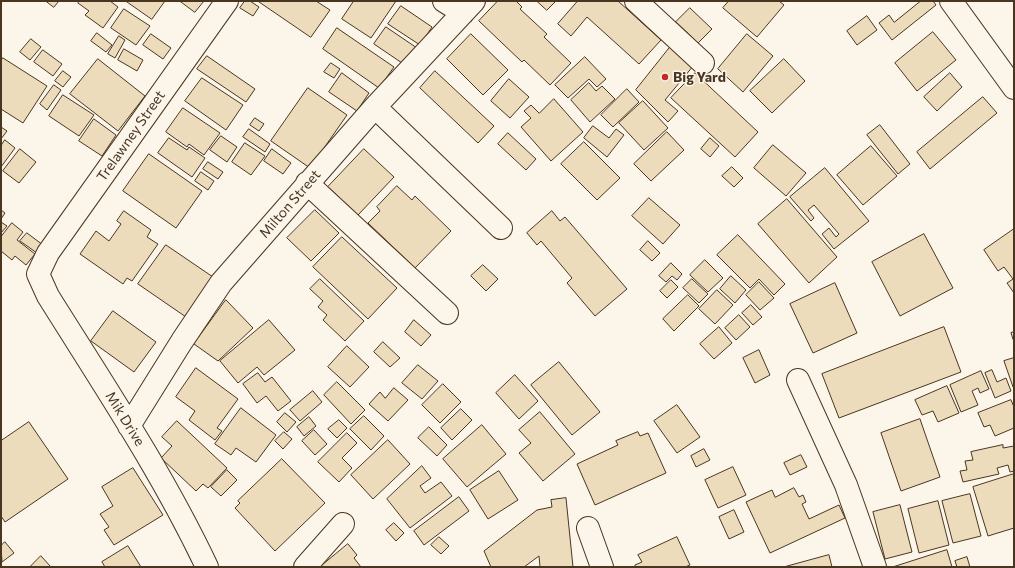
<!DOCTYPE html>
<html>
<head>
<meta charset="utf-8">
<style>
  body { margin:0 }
  #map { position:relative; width:1015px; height:568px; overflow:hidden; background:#fbf6e9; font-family:Commissioner,sans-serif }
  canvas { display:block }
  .frame { position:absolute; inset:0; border:2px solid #4a3520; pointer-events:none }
</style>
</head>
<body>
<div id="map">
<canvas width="1015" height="568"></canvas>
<div class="frame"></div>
</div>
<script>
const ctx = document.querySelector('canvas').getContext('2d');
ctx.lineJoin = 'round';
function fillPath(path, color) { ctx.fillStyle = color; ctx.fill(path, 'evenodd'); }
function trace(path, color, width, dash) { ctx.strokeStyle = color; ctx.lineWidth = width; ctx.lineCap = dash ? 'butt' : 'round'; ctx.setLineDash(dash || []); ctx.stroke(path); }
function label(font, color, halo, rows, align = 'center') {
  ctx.font = font + ' Commissioner,sans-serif'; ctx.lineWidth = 3; ctx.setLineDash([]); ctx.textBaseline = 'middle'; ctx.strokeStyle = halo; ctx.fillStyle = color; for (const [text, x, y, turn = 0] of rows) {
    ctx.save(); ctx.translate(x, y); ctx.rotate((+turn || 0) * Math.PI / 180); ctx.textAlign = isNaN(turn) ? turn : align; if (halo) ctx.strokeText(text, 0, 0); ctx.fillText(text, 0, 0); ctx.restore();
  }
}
const building = new Path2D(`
  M46,1H59L54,7Z
  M80,1H110L118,7L103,28L85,15L89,11L78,3Z
  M126,1H165L152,19Z
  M180,1H204L195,12Z
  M245,1H250L259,7L253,16L240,8Z
  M258,1H316L330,10L311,37Z
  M354,1H396L371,38L342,19Z
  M498,1H516L522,7L520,9L547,34L544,37L571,63L550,85L524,60L522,62L479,21Z
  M537,1H556L547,10Z
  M578,1H618L661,40L639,64L587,17L571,36L558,24Z
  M729,1H779L784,5L757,37L723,8Z
  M921,1H933L936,5L892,40L879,23L889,15L894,22Z
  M401,6L432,27L420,45L388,24Z
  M690,8L712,29L698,43L676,22Z
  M124,9L150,26L136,45L111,28Z
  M867,16L877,30L857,45L847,31Z
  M386,27L417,48L405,65L374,44Z
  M337,28L394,67L379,88L323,49Z
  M933,32L956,60L917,91L895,63Z
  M97,33L112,45L106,52L91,41Z
  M151,34L171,48L163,59L143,45Z
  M471,34L508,70L483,95L447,59Z
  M747,34L773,56L743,92L718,69Z
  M119,36L125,40L115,58L108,54Z
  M31,39L41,47L30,60L20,52Z
  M671,46L694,65L665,100L678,111L668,122L636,90Z
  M124,49L143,60L137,71L118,60Z
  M43,50L62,64L53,76L34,62Z
  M207,56L255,89L246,102L197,69Z
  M585,57L606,79L597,87L589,79L568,98L555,85Z
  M3,58L47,86L23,123L1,109V61Z
  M98,59L145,96L118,131L70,94Z
  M784,59L805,81L772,113L750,91Z
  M331,63L340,69L334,78L324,72Z
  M63,71L71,77L63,87L55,81Z
  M435,71L494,126L478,143L420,88Z
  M342,73L369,93L357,111L329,92Z
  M695,73L758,132L735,157L671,98Z
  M950,73L962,87L937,111L924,97Z
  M202,78L243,105L226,130L185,101Z
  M509,79L529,97L510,118L491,101Z
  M589,83L596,91L602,86L615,99L590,122L571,100Z
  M54,85L61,90L47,110L40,104Z
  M308,88L347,115L310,168L271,141Z
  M627,89L639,102L613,127L601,115Z
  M63,95L94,115L79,136L49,116Z
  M983,97L997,113L930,169L917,152Z
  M554,99L583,132L551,161L521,127L531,118L524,111L531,105L539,113Z
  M643,101L668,128L644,150L619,123Z
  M183,108L220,133L204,155L189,144L187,147L166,132Z
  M255,118L264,124L259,131L250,125Z
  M94,119L116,135L102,156L79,141Z
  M880,125L910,164L898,174L867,135Z
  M593,126L609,138L616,129L624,135L607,157L584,138Z
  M1,127L7,131L1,139Z
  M249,129L270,144L265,152L243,137Z
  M667,132L684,150L651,181L634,164Z
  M508,133L536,159L526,170L498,144Z
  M221,136L237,147L227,162L210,150Z
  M169,138L187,150L189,147L205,158L192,177L158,153Z
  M710,138L719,146L710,157L701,149Z
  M5,140L15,148L1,167V146Z
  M584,142L620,178L597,200L561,164Z
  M245,143L265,156L251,175L232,162Z
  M773,145L806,173L786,196L754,168Z
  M871,146L897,176L863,205L837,175Z
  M20,149L36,162L19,183L3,171Z
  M272,149L291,163L283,174L264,161Z
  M364,149L394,177L358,215L328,187Z
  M149,154L202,191L176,228L123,191Z
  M208,162L223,172L218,179L203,169Z
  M732,167L743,178L734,187L722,176Z
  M825,168L869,221L834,249L822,234L829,228L836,237L839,234L814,205L808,210L814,218L811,221L790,197Z
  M201,172L214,181L208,190L195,181Z
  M397,186L412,200L415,196L451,231L415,268L368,223L380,211L377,207Z
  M649,198L680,225L663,244L632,216Z
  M787,199L837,257L809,283L758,224Z
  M1,210L5,213L1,219Z
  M315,210L339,233L311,261L287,238Z
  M124,211L151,230L147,237L158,244L132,281L127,278L123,284L80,254L96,231L109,241L121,224L117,221Z
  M552,211L560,221L565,217L627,289L595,316L567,283L572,278L541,241L537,245L527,233Z
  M1,222L7,226L1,233Z
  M12,223L23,232L17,240L35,254L26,265L15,256L12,260L1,251V237Z
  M1014,229V293L1007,283L1013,279L1004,267L998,271L984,250Z
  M27,233L43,245L37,253L20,241Z
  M924,234L953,288L900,316L872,262Z
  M738,235L785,284L774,295L759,279L750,288L717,255Z
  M342,237L397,288L368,319L313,267Z
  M648,241L660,253L652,261L640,250Z
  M166,245L213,277L186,317L138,284Z
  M705,260L723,278L708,292L690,275Z
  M671,263L682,274L677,280L672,276L666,282L659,276Z
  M483,265L498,279L486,291L471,276Z
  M731,276L746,290L735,303L720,289Z
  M320,279L364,321L345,341L323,320L327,315L318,307L323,301L310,289Z
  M692,279L708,294L699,303L683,288Z
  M671,280L678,287L667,298L660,291Z
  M759,282L774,298L760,310L746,295Z
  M835,283L857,333L813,353L790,304Z
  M717,290L733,305L715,324L699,309Z
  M688,295L699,306L674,331L663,319Z
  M226,300L253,328L218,361L194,344Z
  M751,305L762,317L753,325L742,313Z
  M113,311L156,342L134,372L91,341Z
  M739,315L750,327L736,340L725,328Z
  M269,320L295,350L264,375L257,367L238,383L220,361Z
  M414,320L431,335L421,346L405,332Z
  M719,327L732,343L714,359L700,344Z
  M944,327L961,372L839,418L822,374Z
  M1014,332V342L1011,333Z
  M383,342L400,358L390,367L374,352Z
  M347,346L369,367L350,387L328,367Z
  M759,350L770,375L755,383L743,358Z
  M1014,358V387H1013L1004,361Z
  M559,362L600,412L572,435L531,385Z
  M418,365L438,381L422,399L402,383Z
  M196,368L238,399L217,428L222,431L215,440L189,420L195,411L176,397Z
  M992,370L997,382L1006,378L1011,391L995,398L985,373Z
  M981,371L989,389L980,393L978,388L972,391L978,405L961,412L950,385Z
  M258,373L265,382L272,377L291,401L278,411L266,396L257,403L243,384Z
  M515,375L538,401L519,419L496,393Z
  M337,382L365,410L351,424L324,395Z
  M443,384L461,402L440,423L422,405Z
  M947,386L959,413L938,422L933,411L922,415L915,400Z
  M394,388L408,400L388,421L369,404L380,392L385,398Z
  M313,391L322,402L300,421L290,410Z
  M1011,400L1014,407V428L995,436L990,425L984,427L978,413Z
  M677,405L700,437L677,453L654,421Z
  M241,408L276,435L256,462L236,448L231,455L215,444Z
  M461,409L472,420L452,440L441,428Z
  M540,412L575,454L543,481L519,453L531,443L519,430Z
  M285,413L296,422L287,432L277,422Z
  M364,416L384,436L371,450L350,429Z
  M309,417L316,426L304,436L297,427Z
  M920,419L940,477L901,491L881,433Z
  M339,420L347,428L337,438L328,429Z
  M177,421L227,468L208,488L203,484L196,491L161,458L172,446L162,437Z
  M29,422L68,479L5,522L1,516V441Z
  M482,425L506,454L467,487L443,459Z
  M429,427L447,445L437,456L418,438Z
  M314,430L327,444L315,455L302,441Z
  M284,432L292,439L283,449L275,441Z
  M638,432L640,436L648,433L666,473L595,505L577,464L618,445L616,441Z
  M347,433L357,443L342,458L352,468L339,482L318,462Z
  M388,440L410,464L373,499L351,475Z
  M1003,445V448L1014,446V471L1010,472L1008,465L997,468L999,474L963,482L960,471L967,470L965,461L973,460L971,452Z
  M704,449L710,460L696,467L691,456Z
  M801,455L807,467L790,475L784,463Z
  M282,459L325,503L275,551L235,508L240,503L238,501Z
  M422,466L431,478L420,486L425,493L441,482L452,496L410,528L387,499Z
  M733,467L746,495L718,508L705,480Z
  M133,468L163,515L114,545L104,530L109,527L100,514L113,506L102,487Z
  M227,470L237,480L221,496L211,487Z
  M499,471L518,500L488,519L470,490Z
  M1014,474V528L988,536L973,487Z
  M794,488L799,497L803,495L806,502L802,504L809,519L839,505L845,518L770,553L746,502L772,490L775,497Z
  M970,494L981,536L953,543L942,501Z
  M459,497L469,511L424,545L414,531Z
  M566,498L573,567H540L539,556L524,567H491L484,551L537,510L552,507L551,500Z
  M938,501L949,545L919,553L908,509Z
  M900,505L912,552L885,559L873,512Z
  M734,510L744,532L729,539L719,517Z
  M394,523L404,533L396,541L386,530Z
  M439,537L449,546L441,554L431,545Z
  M677,537L690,565L685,567H635V565L642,562L638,555Z
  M5,542L14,553L2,562L1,546Z
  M348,544L357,555L354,558L361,567H320Z
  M128,546L141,567H105L102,562Z
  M947,550L952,567H893Z
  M829,555L832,567H784Z
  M41,556L51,567H30Z
  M967,557L970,567H957L955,561Z`);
fillPath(building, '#ecdcbc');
trace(building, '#4a3520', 1);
const minor = new Path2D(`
  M444,1L463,13
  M636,1L703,63
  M951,1L1014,88
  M375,107L501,228
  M307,183L447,313
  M798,380L846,485L875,567
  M129,426L182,341L221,283L375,107L474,1
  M588,528L602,567
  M207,567C162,472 103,384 48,296L38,274L48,253L227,1
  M305,567L343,524`);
trace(minor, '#4a3520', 24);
trace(minor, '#fbf6e9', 22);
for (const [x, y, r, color] of [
  [665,77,4,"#c62828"]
]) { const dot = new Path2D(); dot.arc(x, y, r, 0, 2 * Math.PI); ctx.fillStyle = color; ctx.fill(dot); trace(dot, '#fbf6e9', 1.5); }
label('bold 14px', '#4a3520', '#fbf6e9', [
  ["Big Yard",673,77]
], 'left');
label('14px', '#4a3520', '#fbf6e9', [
  ["Trelawney Street",131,136,-55],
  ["Milton Street",290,204,-49],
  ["Mik Drive",125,419,58]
]);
</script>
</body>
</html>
